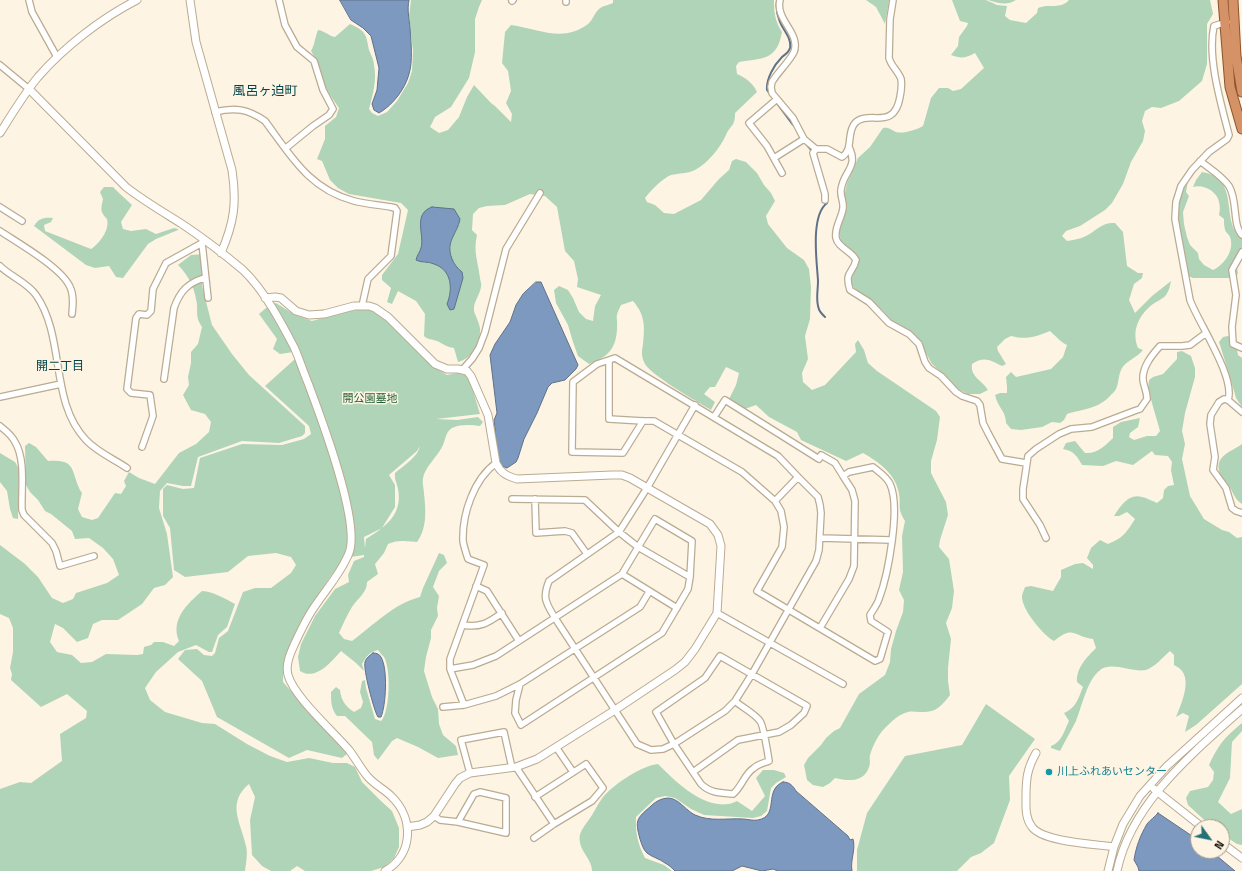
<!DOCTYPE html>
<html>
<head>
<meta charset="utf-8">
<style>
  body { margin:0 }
  #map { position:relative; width:1242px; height:871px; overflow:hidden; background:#fef4e4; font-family:"Titillium Web",sans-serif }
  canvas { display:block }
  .north { position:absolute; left:1190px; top:819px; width:40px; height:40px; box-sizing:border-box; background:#fef4e4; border:1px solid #a39b8d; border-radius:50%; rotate:123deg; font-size:11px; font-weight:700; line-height:16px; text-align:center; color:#1a150b }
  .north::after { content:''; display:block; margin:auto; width:14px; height:18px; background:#256f76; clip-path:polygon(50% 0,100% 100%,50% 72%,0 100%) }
</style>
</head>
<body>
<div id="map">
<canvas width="1242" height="871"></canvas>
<div class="north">N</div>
</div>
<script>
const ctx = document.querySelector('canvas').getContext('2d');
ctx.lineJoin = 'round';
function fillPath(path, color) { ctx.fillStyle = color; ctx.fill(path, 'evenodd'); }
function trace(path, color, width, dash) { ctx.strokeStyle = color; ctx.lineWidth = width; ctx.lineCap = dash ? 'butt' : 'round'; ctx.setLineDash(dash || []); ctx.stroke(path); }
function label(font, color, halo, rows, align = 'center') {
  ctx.font = font + ' "Titillium Web","Noto Sans JP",sans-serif'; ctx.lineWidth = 3; ctx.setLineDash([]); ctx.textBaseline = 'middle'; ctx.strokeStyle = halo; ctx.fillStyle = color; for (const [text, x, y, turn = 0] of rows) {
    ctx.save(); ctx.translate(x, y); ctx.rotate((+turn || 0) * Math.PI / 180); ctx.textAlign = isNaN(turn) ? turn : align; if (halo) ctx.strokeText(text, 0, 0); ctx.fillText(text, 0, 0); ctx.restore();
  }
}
fillPath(new Path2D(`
  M411,0H482L479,7L475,19V52L469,78L451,107L435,117L430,127L439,133L448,130L459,117L467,97L474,85L491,103L495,106L511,122L512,114L506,103L511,91L508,71L502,63L505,32L511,25C539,29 563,43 588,24C593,20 594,13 599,9C602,6 609,5 613,3V0H774C774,13 775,21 782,32C777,61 762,58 739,62L736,66L737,74C746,78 753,83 757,92L735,113C735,127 731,124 726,135C720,148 708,163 695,170C687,174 679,173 671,175C663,178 650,191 645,198L647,202L655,205L664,213L674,214L701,200L719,179L729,170L732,161L736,159L746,162L757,173L764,185L771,193L775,201L766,216L768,224L787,248L804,260L809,269L811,287L810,319L805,336L808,359L802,373L803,382L812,390L825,385L856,352L855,344L858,340L864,350L868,363L877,371L936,411L940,417L937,440L931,461V473L946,502L948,515L940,540L939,547L949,559L954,591L952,608L946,623L951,639L948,668V681L950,695C941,707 935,713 920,712C916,712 911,711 908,712C899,714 891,722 885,728C878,735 873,745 870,755C869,759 871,763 869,767C864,783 848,781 835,778L830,783L823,787L813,785L807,780L804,765L808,758L821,745L826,738L834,731L840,728L859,694L885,675L890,662L891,649L896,631L903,612L904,600L899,590L903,572L902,536L905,521C897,508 901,506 899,494C896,474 879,462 863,453L846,461L801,440L797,432L769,417L756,405L742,410L729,399L736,385L739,373L726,367L715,387H710L704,394L715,402L711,410C698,402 648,374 644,362C641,355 642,350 643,344C645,326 645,315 633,301L621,305C614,319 618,315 617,329C616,350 607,357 589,364L578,356L573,342L568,325L556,303L554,290L559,286L568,290L573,298L579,312L586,319L593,321L595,306L601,295L577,287L578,279L574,261L565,251L557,207L545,196L530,194L505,205L487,206L479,208L473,214L472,230L477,235C473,252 478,261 480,278C480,280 482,284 481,287C480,295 473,302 474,311C475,315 479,322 480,328C481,343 472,359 458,362L454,348C447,347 443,344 437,341C432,339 428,340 424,336L425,314L416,301L398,291L392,304L387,302L391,288L382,280V275L398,254L408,210L401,203L349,194L338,188L330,180L322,161L317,159L325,139V126L336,117L339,108C334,101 329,94 325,86C320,75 318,62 311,51C315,44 315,37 318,30C325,31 329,36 335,37L350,24C366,31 366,34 369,50C371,55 374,60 374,65C377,80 373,94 369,109L372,113L378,116L387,112L397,101L408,83L412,71L413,51L409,16Z
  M866,0H889L885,24L876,7Z
  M952,0H986L997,5L1007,6L1005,16L1010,20L1026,23L1037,13L1038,8C1050,3 1060,10 1069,0H1210L1213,14L1207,24V64L1202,81L1179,101L1161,108L1152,107L1145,111L1142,121L1145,131L1143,141L1131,162L1123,184L1112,203L1105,210L1080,226L1066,231L1062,236L1067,241C1073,240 1080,239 1086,236C1097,230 1102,222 1115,223L1123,232L1127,266L1138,273H1143L1142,278L1134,284L1129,300L1135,313L1152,296L1171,281C1170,286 1169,291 1166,295C1163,299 1157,301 1153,304C1139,315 1131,330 1138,348L1143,350C1137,358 1127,360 1122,368C1118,375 1119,383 1116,389C1115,392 1111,394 1110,396C1098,409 1083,409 1067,414L1064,420L1060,423L1052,422L1042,427L1021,430L1011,429L1006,423C1006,411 998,408 995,395L1000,393H1007V387L1006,377L1011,372L1016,377L1051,369L1063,357L1067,345C1060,342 1056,336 1050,331C1035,337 1027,340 1011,336L1005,339L997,347L998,351L1006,364L1002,366C990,360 984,356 972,364C970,377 982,380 988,390L980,394H968L958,389L949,379L932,364L922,346L895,324L882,310L851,285C851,275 856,269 859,259L841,241L839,232L844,215L846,205L844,197L847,183L858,158L870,147L883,128C889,127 891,130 896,132C903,134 916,130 923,126L931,98L939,88H948L953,91L961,89L984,68L975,53C966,58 961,59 951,55L958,46L959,37L967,26L968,23L960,21Z
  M988,0H1016C1007,6 998,3 988,0Z
  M1202,172C1242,178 1219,223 1242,238V259L1237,267L1238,274L1232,278H1193L1188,276C1185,265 1183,253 1181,242C1177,218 1175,202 1188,181L1186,192L1189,196L1183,212L1184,224L1187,237L1190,245L1198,253L1199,259L1204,265L1213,270C1224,265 1235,250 1230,237C1229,235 1228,234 1226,232C1224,228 1224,224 1224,219L1219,215C1220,211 1220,206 1219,202C1217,191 1203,184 1193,187L1196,180Z
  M104,187H113L118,192L132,205L121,222L123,229L131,231L146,229L156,234L174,228L178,229V230L156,239L148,244L123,278L116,277L109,266L95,268L86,265L34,226C39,218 44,217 53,218L51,222L44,225L45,231L91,249C99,244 110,230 107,219C106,218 104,216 103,214C100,210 102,204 103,199L100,192Z
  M204,254L202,286L212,325L232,354L249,375L305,426V433L302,436L279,443L242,441L198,457L191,486H183L167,483L160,491L159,508L167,534L173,577L165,585L154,588L142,604L118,620H102L93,624L88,638L77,642L63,628L55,624L50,642L57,652L72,655L81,663L92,662L106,654L137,655L143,654L144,647L151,645L154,642H163L174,646L179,641C170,620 187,604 202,591C214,592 224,598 235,604L227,627L218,635L212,652H209L196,645L178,652L156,672L145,688L150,700L165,712L202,723L215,724L247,744L270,756L287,762L309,758L333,763H347L355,767L362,782L381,801L392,811L399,828V847L394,858L384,867L371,871H305L297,866L290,871H271L262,866L252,855L250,820L255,797L249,784C226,803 241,823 246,846C248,853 246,864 245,871H0V789L20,782L31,783L62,761L60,734L86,718L87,711L67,694L41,707L11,680L12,674L10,668L13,652V628L9,618L0,614V545L25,564L38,577L52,598L63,603L73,599L76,593L107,583L119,575L113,559L103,548L89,538L75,539L72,531L51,514L45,511L38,500L30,492L26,485L25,446L29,443L36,447L48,461C79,458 70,474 82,493L78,509L82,517L92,520L98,518L115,493L121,494L126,486L124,481L129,472L139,478L155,484L179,453L196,444L209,432L211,422L205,414L191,410L183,395L189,385L188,377L191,363V352L198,344L202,327C194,315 199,311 196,299C194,286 187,274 178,265L191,255Z
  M276,303L295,315L312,321L349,311L368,309L382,317L424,359L437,369L447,375L457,373L466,375L471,384L480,414L436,419L457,420L478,417L483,422L480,426C471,425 461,424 452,428C445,432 446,440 442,447C437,457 425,467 423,478C422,483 424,489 424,494C426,510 427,529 417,542C404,542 401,539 388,544L384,553L375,564L378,574L367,582C367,593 358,598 352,607C347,615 343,624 339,633L344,639L352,641C374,625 393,604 420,597L423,588L439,553L444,555L447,563L439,571L433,587L439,596L437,608L438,616L431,630V638L426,657L424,671L432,697L438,709L439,724L443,735L456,746L458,755L438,758L418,747L397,738L392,741L378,760L374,755L372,742L345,716H337C331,709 331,701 331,692L336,687L340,690C341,700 345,706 354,712L361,708L363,702L360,692L362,681L365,680L366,688L375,719L381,721C390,712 391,668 384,657C382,655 380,653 378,650C369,652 366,657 362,664L364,671L356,663L341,651C331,662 316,681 300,671L298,657L301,644L315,616L335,589L349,582L348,575L354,561L364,557V555L344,558C319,593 282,638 283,682L347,754L342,758L307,750L289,758L217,717L202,681L178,659L185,650L197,649L204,655L212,656L215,653L219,638L228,631L243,592L255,588H271L291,573L296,565L291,557L276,553L248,556L228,572L185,577L174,570L170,528L163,516V489L167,485L183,489L194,488L200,458L242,444L282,445L304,439L311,434L309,426L265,386L295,359L293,352L280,354L273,349L277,339L259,314L266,308ZM420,446C418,457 403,466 395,473C394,479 397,483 398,489C403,515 385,527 366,539L365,548L364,537L382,528L395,507V485L389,475L417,451Z
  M1228,336L1236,342L1238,355L1242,358V407L1236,398L1230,377L1219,342L1223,337Z
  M1182,351L1191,356L1195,368V377L1185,413L1182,431L1185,444L1182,459L1190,496L1204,519L1222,530L1229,532L1237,538L1242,537V684L1196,725L1185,732L1189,716L1183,713L1176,717C1181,705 1191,682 1182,671C1180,668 1176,666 1174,665V655L1170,651C1163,657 1155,667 1146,670C1132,673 1110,660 1099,671C1087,681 1082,706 1076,721C1071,731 1065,741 1060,751L1051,748V746C1062,742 1064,731 1069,721L1064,713C1076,708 1078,699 1083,687L1077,682C1076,668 1087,657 1096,648L1093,639C1072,636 1074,625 1054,641C1044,636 1021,609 1022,596C1022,594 1024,590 1025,587L1031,586L1053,591L1061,577V570L1075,564L1083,563L1093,569V565L1087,558L1091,548L1100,540L1108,544C1123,538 1127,532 1135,519L1127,512L1119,516H1114C1120,507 1128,493 1142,497C1147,498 1152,501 1157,503L1163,498L1164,490L1168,486L1174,485L1171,470L1172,462L1168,456L1155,455L1152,451L1133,465L1116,461L1103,466L1082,465C1077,456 1074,451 1063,449L1066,443L1075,441L1085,453C1097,454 1105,446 1113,438V427L1121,422L1140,418L1138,427L1130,433L1129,437L1134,440L1147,436H1156L1160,431L1148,389L1149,380L1153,377L1163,374L1177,359V352Z
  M1242,444V504C1235,500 1233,492 1229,486C1227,482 1223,480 1221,476C1212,457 1229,453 1242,444Z
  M0,453L15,462L19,469L18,519L13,518L10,509L7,491L0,482Z
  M986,704L1035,739L1009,776L1010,800L994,843L981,853L971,857L957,871H857V850L867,813L905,756L962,745Z
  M1242,723V731L1232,742L1230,778L1218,802L1231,814L1242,809V845L1237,844L1222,834V827H1212L1188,805L1186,798L1190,791L1208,787L1213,780L1214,772L1209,765C1219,744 1224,738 1242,723Z
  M658,764C675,781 702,808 728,804C731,804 734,802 737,801L752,811L765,796L756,778L763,770H774L784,773L786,777L776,783L771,788L767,811L761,816L753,818L704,815L691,809L675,798L665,796L656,798L636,817C635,832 638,845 645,858L664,865L672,871H592C592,860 582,853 580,843C578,833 583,828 588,821C594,813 597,805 603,797C613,785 642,765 658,764Z`), '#b0d4b8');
const water = new Path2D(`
  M340,0H409C407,10 409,18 410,28C411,41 413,62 409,74C405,89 393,105 379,113L374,110L372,104L377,90L379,68L371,36L363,28L351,20Z
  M432,207L454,209L460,219C457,235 445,241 452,259C454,264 457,268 462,272L463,278L454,309L450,310L447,304C453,289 452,270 434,264C428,261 421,263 416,260C417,255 420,252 421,248C425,235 412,214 432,207Z
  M536,282H541L578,365L576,369L565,380L552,383L548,387L537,413L524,439L518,458L516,462L507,468L502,466L498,458L494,420L497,413L490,355L495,344L510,322L516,305L523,294Z
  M373,653C377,653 379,654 381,657C388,669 386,705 381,717H378C374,711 363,669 365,662C366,658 370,655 373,653Z
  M783,782C790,782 793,786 796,791L848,836L850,840L853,839C856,850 850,860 852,871H778L773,869L762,871L742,866L732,871H675C672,868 669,865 665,863C660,859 652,857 647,853C643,849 642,845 640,839C635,820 636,819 651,806C656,801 665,796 673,799C681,802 687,811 695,815C711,822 726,818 743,819C747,819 753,821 758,820C780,816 763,790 783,782Z
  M1158,813L1198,840V851H1211L1235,871H1139L1138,867L1134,860C1136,847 1140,836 1147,824C1150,820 1155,817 1158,813Z`);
fillPath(water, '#7d99bf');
trace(water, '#5f7189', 1);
trace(new Path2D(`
  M777,1C776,8 777,15 780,22C783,30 792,38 790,48C789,52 786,54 782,57C774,65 766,79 767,90L793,125
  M807,145L813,152
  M825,317C821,313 819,311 818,306C816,298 818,290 818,281C817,262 810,216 827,203V193`), '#5f7189', 2);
const minor = new Path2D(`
  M29,0L32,12L57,57
  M279,0L285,25L297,47L314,61L323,90L333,109L329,115L313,126L286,148
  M566,0V2
  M780,0C775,20 801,33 794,52C789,62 778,72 772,82L771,87L772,93L793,118L804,139L816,149H827L842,157C854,149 846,133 855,123C868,109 894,132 900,97C901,92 902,85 901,79C898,71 891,66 889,58L890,19L893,0
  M512,1L513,0
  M1227,22L1214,26C1207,57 1221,104 1229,135L1227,139L1209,152L1192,170L1181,186L1176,202L1175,219L1190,300C1198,322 1236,378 1228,400
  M0,65L29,89
  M777,99L749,123L767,146L782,173
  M215,112C235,107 248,109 265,121C291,156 309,189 354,201C366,204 379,205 391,207L395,208L397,211L391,256L368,279L362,306
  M849,147C859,168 843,171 841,190C840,196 844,202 843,208C842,218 834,227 836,238C838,248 852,251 856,260C853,274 844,271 850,290L869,302L889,323L909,334L919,344L925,362L929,368L941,376L956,392L962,396L977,401L980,405L983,423L988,433L1002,459L1026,463
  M816,149L813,153L825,194V200
  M774,158L804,139
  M1200,161C1209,168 1222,176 1229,186C1238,201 1232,224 1242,235
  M0,207L22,221
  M0,231C18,243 62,268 70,287C74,295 73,305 72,314
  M202,243L208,298
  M1242,252L1232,270L1236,295L1232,327L1233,344L1242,348
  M0,266C11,277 27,282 36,295C66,338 49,401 86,440C97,452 114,459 127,468
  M609,361V419L643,421H654L742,472L775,501L781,511L784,527L782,547L757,591L875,661L880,659L888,632L871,621L870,615C873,610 877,605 879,599C888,575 901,507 890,484C887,477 879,472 873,467L849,472L843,476L852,490L855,501L854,566L849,579L820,628
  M463,369L472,359L479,348L485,332L506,249L540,193
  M164,379L174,308C180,291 188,283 204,278
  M0,397L61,384
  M1242,412L1228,400L1224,399L1219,402L1211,415L1210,424L1215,457L1213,470L1226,488L1232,508L1236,511L1242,513
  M714,417L725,400L819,459L821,455L835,463L843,476
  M643,421L623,453L572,452L573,382L597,364L615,358L778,456L798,477L818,497L820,505L821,513L819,550L816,561L752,674L735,701L725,711L674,744L663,749L651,750L637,744L555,618C546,603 542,598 549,581L619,532L647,488L695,405
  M0,426C6,431 12,435 15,442C26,460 21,490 22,510L24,515L52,543L56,551L60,566L94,556
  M142,447L153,416L150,395L131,393L127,389L136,318L139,314L147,315L151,311L153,289L166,263L202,243L204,240
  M512,499L585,500L619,532L638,547L690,577
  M535,499L536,533L565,531L572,533L587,554
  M775,501L798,477
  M820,538L891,540
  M1046,538L1040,525L1023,499V489L1028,456L1036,449L1059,434L1071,429L1092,427L1134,411L1140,409L1147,399C1147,392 1144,387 1143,380C1142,367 1152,355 1160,346H1182L1190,345L1206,333
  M622,574L677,608
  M476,586L487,591L519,641
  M717,613L843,684
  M463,625C480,628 488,623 502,613
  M450,669L473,665L496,656L622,574L655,519L692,541L690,577L688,589L662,633L521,725L515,713L516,700L520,684
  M464,705L450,669V659L484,565L468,559C466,553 464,547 463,541C462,514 474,479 496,463
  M443,707L464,705L496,696L520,684L640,607L649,592
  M556,747L573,772
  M516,767L554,824
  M693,772L738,740L779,732L791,725L804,713L807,706L720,656L705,678L656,712L674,744L701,784C710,793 720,793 733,794C742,787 744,774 754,768C758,764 764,763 769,761C768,754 763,724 760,721C754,713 743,708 735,701
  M470,773L461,740L504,732L512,768
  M434,816L440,820L458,822L506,833V798L480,792L474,794L458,822
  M534,838L554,824L592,801L603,788L586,764L535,797`);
const tertiary = new Path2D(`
  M190,0L196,42L232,170C237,203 234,223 221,253
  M29,89L126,187C144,201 163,212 182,224C203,238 224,254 243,270C264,290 281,322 294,347C299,358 303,371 308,383C320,415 361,522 349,553C341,573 327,588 315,606C307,617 301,630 295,643C291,652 285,664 288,675C294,697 333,731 349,750C356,759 361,769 368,777C375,785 384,789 391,796C414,818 414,854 385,871
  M0,133C12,114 24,94 38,77C64,47 102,18 137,0
  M265,298L275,297L281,298L296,311L309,315L324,314L354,306H369L375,308L388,317L435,364L447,369H458L467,371L471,376L488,415L496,463C500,472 506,476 517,479L612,475H622L630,478L710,524L718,535L721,546L717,613L695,649L685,662L675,670L615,710L537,759L516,767L470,773L460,778L455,784L434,816L427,822L420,825L407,827
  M1036,753C1027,769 1026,779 1026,797C1026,807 1025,818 1032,827C1043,842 1095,844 1114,847
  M1154,789L1202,827
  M1222,843L1242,858
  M1108,871L1114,847L1123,824L1140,796L1167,766L1242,698
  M1117,871C1131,803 1193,753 1242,709`);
const trunk = new Path2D(`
  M1223,0L1230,87L1242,129
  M1233,0L1236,56L1242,92`);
trace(minor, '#baab91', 8);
trace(tertiary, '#baab91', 9);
trace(trunk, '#8c542d', 11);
trace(minor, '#fff', 5.5);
trace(tertiary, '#fff', 7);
trace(trunk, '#d49266', 9);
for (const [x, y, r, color] of [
  [1049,772,4,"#0f9aa8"]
]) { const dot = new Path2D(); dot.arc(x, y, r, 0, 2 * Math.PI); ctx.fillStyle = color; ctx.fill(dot); trace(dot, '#fef4e4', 1.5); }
label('11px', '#246338', '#fef4e4', [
  ["開公園墓地",370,399]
]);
label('11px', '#0d838f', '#fef4e4', [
  ["川上ふれあいセンター",1057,772]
], 'left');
label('12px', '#01444a', '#fef4e4', [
  ["開二丁目",60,367]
]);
label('13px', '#01444a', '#fef4e4', [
  ["風呂ヶ迫町",265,92]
]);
</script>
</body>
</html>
